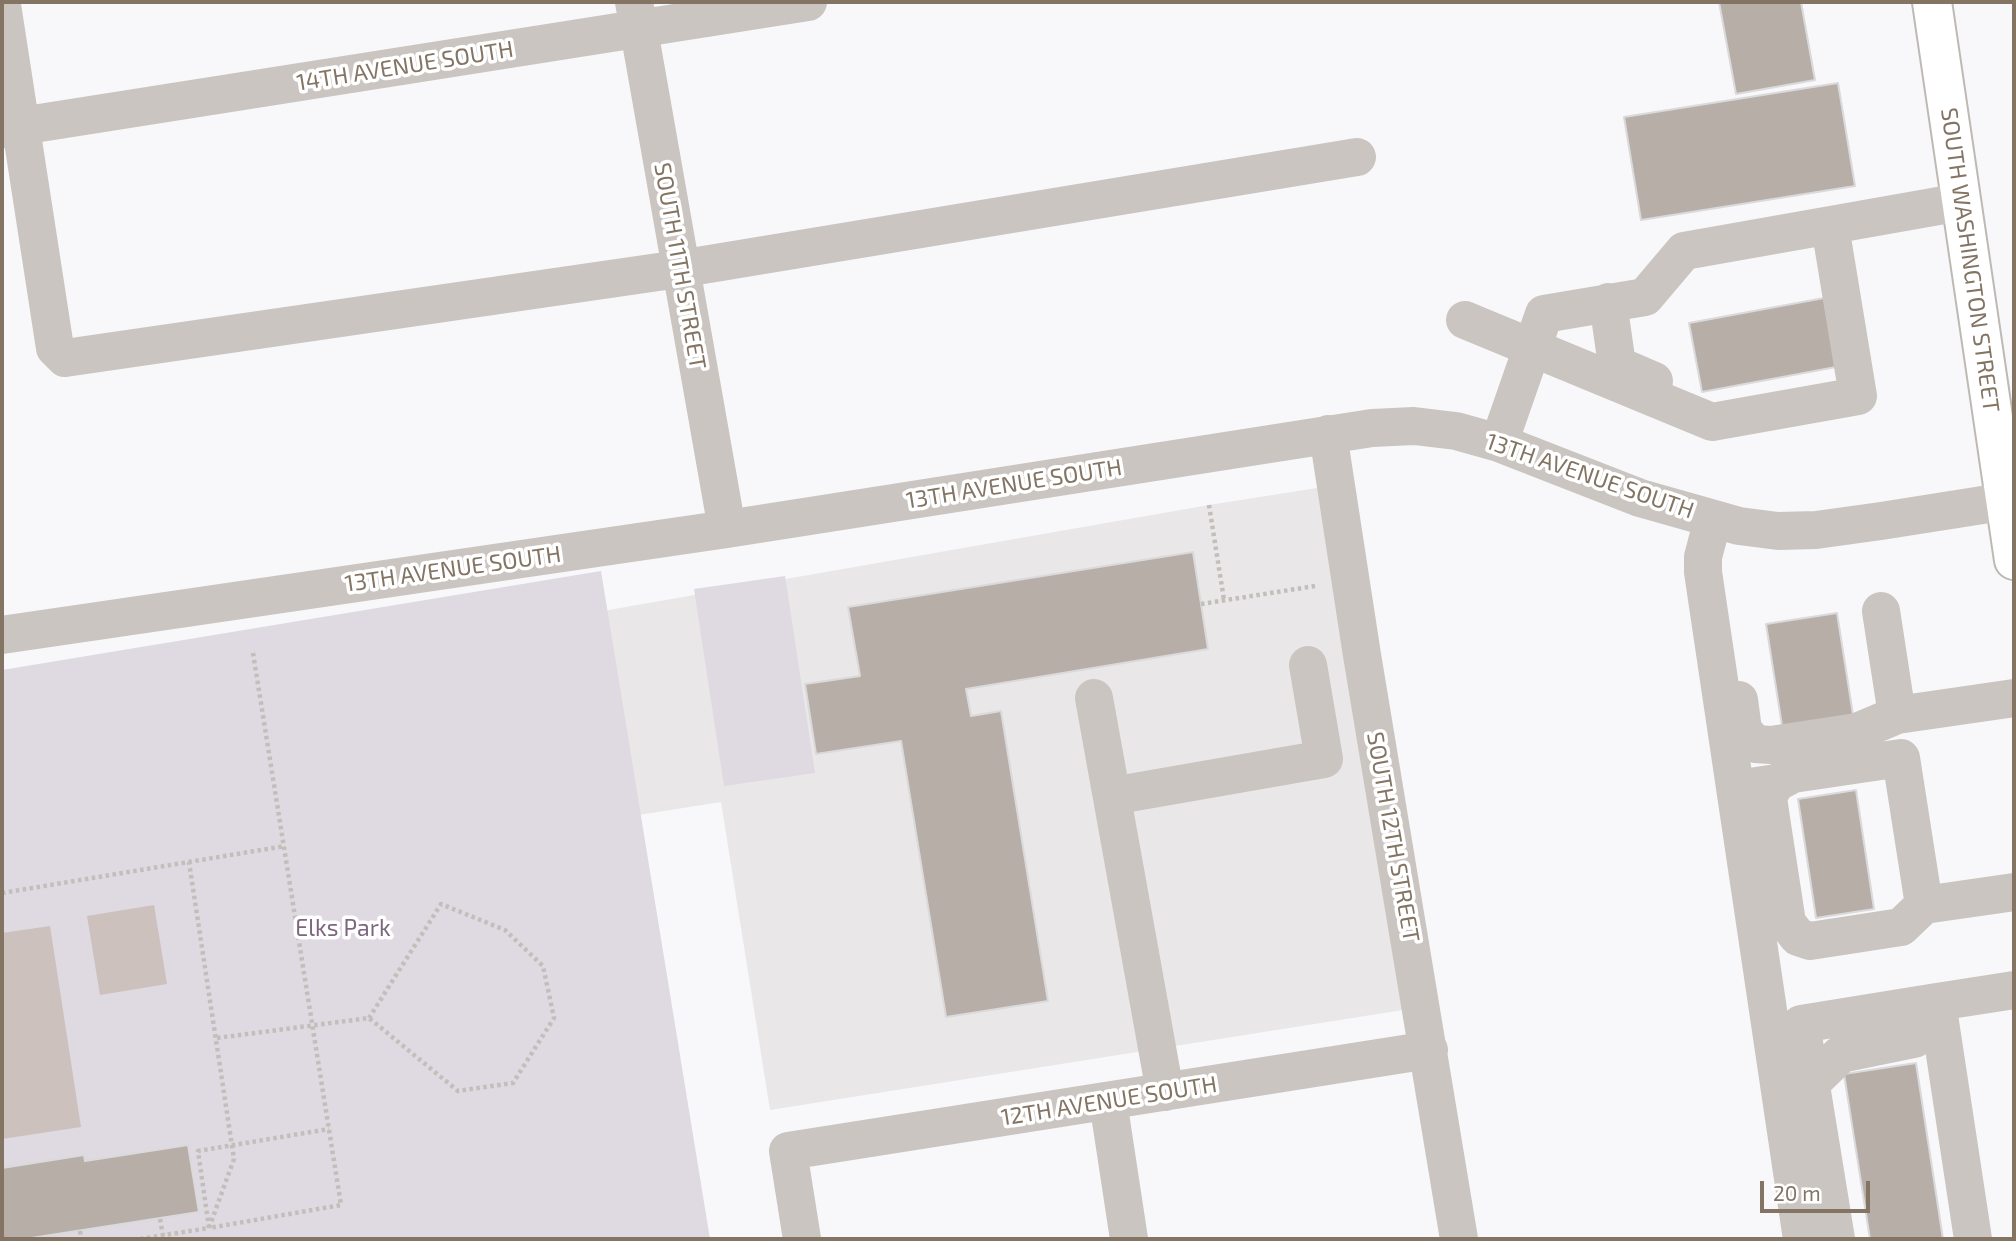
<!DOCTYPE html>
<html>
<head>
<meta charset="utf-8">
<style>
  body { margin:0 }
  #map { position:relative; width:2016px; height:1241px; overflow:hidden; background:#f8f8fa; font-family:"Exo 2",sans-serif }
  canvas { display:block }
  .frame { position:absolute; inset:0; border:4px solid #837464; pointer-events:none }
  .scale { position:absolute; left:1760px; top:1181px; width:110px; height:32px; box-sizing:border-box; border:4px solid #837464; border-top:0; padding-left:9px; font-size:21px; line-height:24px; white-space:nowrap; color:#837464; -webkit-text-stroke:5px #fff; paint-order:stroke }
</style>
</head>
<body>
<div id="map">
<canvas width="2016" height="1241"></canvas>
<div class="frame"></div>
<div class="scale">20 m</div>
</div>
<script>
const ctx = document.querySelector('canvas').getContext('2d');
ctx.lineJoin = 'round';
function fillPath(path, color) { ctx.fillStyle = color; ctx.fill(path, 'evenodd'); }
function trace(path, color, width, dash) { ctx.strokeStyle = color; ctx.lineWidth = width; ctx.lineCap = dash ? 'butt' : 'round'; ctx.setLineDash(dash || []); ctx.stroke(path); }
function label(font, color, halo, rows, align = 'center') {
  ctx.font = font + ' "Exo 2",sans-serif'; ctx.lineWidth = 7; ctx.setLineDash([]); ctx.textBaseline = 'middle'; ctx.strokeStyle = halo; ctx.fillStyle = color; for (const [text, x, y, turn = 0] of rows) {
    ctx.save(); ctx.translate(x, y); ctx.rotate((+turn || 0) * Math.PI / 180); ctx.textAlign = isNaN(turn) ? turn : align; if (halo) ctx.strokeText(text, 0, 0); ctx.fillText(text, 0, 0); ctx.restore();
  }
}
fillPath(new Path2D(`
  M1336,485L1422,1007L770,1110L721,802L278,872L254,672L1209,505Z`), '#e9e7e8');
fillPath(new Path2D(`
  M601,571L710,1239H2V670Z
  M785,576L815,773L724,786L694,589Z`), '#dfd9e2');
fillPath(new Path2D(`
  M154,905L167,984L100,995L87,916Z
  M50,926L81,1127L2,1139V933Z`), '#ccc1bc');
const building = new Path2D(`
  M1719,2H1801L1815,80L1736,94Z
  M1838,83L1855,186L1641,220L1624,117Z
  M1824,298L1836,367L1702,392L1689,323Z
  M1193,552L1208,649L966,689L971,716L1001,711L1048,1001L946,1017L901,741L816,754L805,684L860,676L848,607Z
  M1837,613L1854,721L1783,732L1766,624Z
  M1856,790L1874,909L1816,918L1798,799Z
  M1916,1063L1943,1239H1870L1844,1074Z
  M188,1145L199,1212L25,1239H2V1168L84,1155L85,1161Z`);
fillPath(building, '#b7afa7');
trace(building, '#dadadc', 2);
const major = new Path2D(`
  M1932,2L2014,560`);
trace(major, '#beb9b4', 42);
trace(new Path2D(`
  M1209,505L1224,600
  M1201,604L1315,586
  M253,653L341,1205L209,1228L198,1151L329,1129
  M2,893L285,846
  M217,1038L369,1018L458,1091L513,1083L554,1018L543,966L505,930L441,904L369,1018
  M160,1219L163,1236
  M80,1231L81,1239
  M140,1239L209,1228L234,1159L189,862`), '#c2bfbb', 4.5, [3.5, 3.5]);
trace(new Path2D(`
  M634,2L727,529
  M2,5L55,348L65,358L679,269L1357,157
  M2,129L808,2
  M1608,302L1617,365L1654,381
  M1465,320L1712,422L1858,396L1830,226
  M1328,434L1362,655L1459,1239
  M1499,443L1544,314L1645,297L1684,251L1961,202
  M1713,519L1703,557V572L1802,1239
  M1881,611L1897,715L2014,698
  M2,635L727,529L1372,428L1414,426L1456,431L1499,443L1640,498L1739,526L1778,531L1816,530L1881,521L2014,500
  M1094,698L1165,1092
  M1739,700L1743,730L1755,744L1771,745L1857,732L1897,715
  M1776,783L1768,796L1770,812L1787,923L1798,937L1810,941L1901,927L1924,905
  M1737,789L1776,783L1793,774L1901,758L1924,905L2014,892
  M1112,796L1324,759L1308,665
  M1811,1083L1841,1054L1914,1039L1937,1002
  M1108,1101L1129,1239
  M802,1239L788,1151L1429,1050
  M1836,1239L1801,1024L1937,1002
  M1973,1239L1937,1002L2014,990`), '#cac5c1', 38);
trace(major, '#fff', 38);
label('23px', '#837464', '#fff', [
  ["14TH AVENUE SOUTH",405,66,-9],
  ["SOUTH WASHINGTON STREET",1970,260,82],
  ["SOUTH 11TH STREET",680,266,80],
  ["13TH AVENUE SOUTH",1590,476,19],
  ["13TH AVENUE SOUTH",1014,484,-9],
  ["13TH AVENUE SOUTH",453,569,-8],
  ["SOUTH 12TH STREET",1393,837,80],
  ["12TH AVENUE SOUTH",1109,1101,-9]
]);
label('23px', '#7d6780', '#fff', [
  ["Elks Park",343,928]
]);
</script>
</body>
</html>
